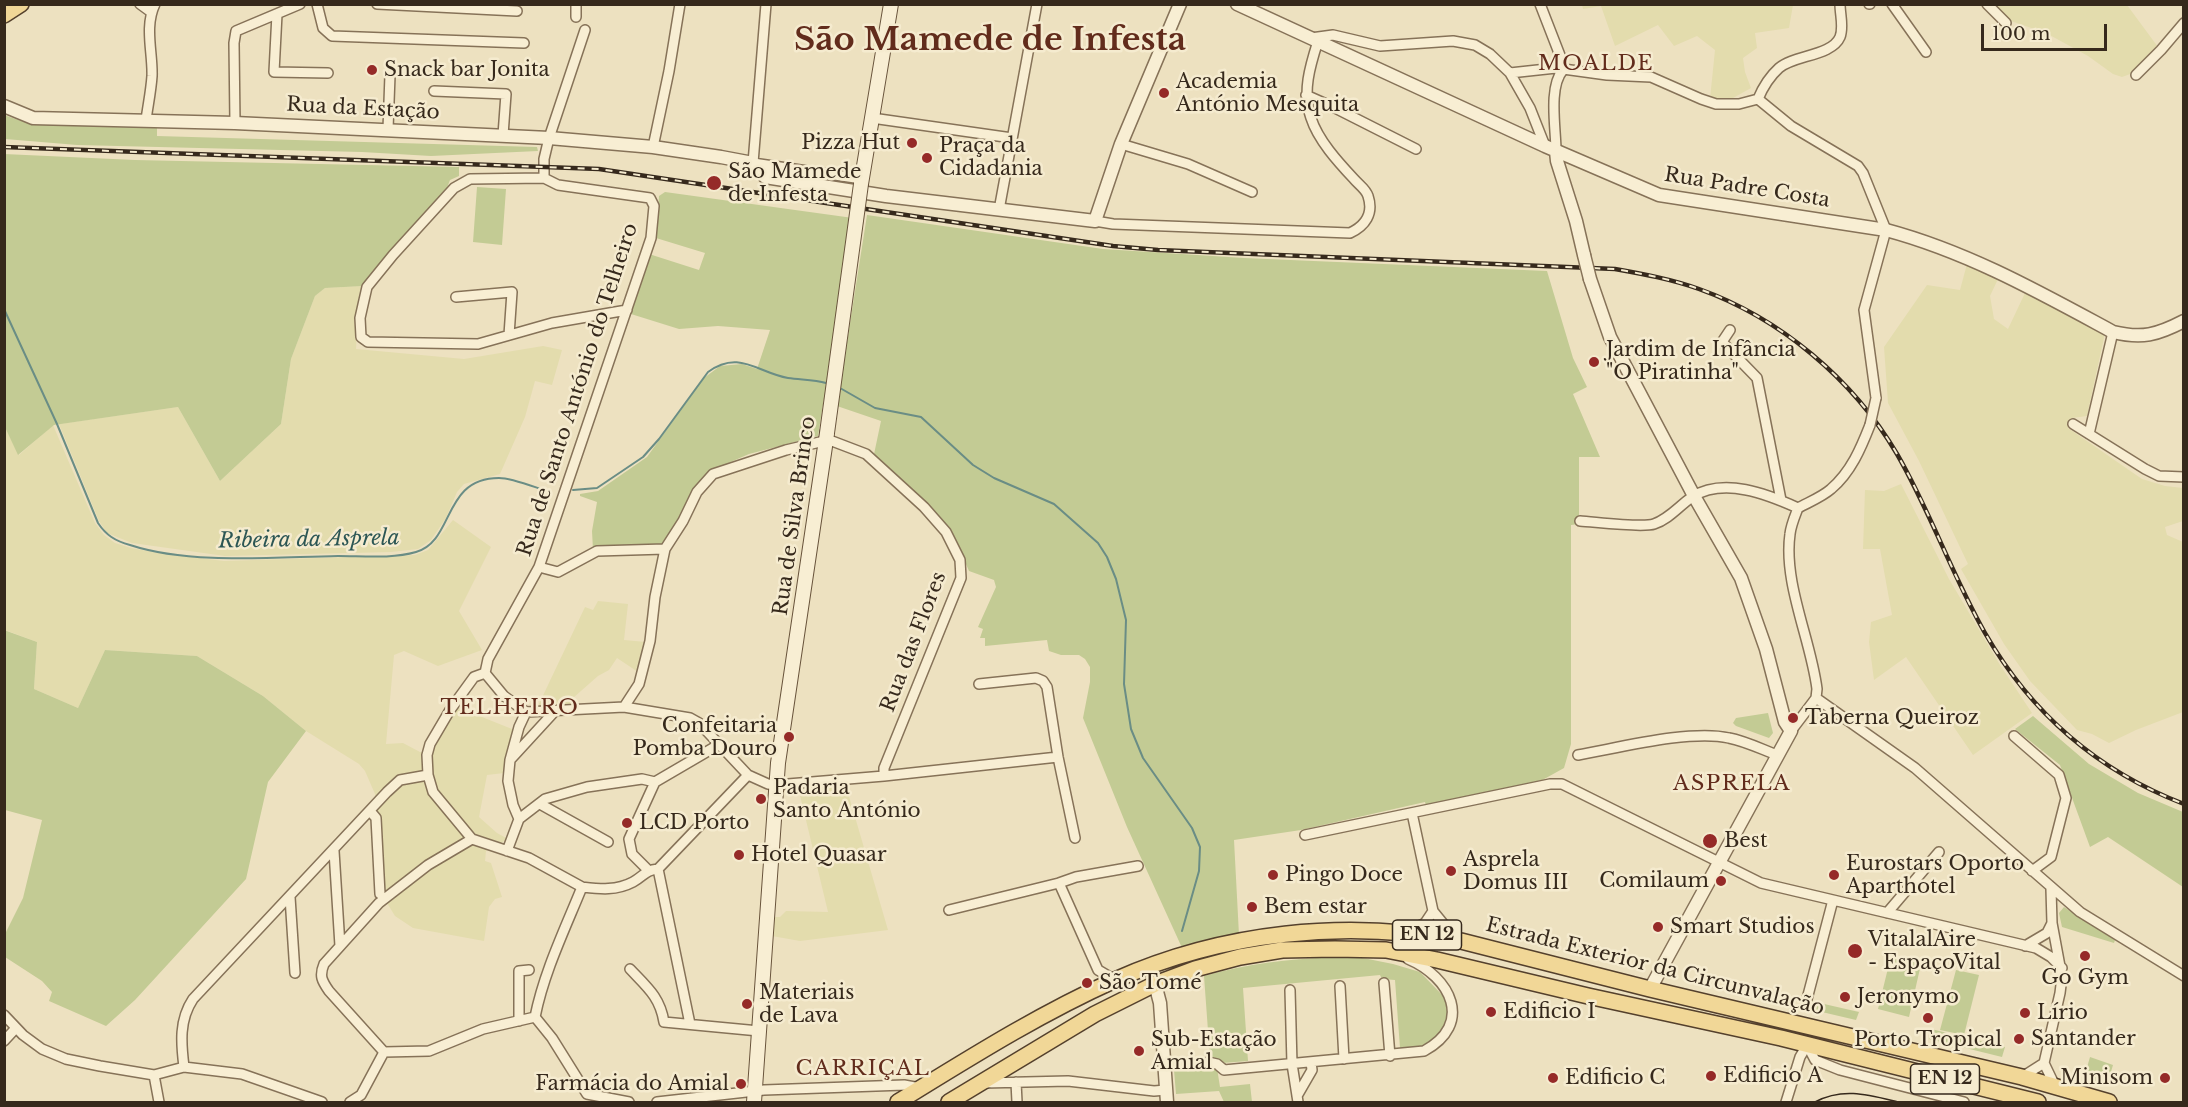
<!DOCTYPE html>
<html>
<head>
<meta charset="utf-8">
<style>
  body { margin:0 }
  #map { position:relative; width:2188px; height:1107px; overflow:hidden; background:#ede1c0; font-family:"Libre Baskerville",serif }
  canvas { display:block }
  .frame { position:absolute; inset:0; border:6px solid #36291c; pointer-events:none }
  .scale { position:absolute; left:1981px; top:24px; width:126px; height:27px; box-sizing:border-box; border:3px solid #36291c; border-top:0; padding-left:8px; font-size:18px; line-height:21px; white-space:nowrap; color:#36291c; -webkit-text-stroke:4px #f5ebcf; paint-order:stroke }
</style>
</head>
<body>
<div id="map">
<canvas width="2188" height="1107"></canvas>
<div class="frame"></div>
<div class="scale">100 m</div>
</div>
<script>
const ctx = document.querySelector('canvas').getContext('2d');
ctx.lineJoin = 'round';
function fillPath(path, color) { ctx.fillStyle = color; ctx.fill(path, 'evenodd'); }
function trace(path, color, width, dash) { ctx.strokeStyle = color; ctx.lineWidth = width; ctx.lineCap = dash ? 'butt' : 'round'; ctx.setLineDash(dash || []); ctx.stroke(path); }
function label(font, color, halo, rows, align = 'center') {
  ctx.font = font + ' "Libre Baskerville",serif'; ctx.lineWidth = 5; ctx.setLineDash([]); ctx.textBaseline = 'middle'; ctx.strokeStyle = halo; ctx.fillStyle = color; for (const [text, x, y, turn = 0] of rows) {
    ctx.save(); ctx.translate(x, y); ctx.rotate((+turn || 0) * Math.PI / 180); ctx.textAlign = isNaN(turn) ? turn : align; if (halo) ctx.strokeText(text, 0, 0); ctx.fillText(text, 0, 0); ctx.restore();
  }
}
fillPath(new Path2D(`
  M1582,5H1793L1789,28L1755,33L1757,48L1743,58L1745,72L1751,88L1733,98L1710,99L1715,50L1697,36L1674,46L1658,25L1615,46L1601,6L1583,9Z
  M1992,5H2127L2158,47L2133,73L2122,77L2113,74L2088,56L2046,33L2005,19Z
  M1967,264L1998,279L1990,296L1994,319L2008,329L2025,293L2105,333L2087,416L2072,418L2068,428L2142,479L2165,486L2183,488V521L2165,527L2167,535L2183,542V712L2136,730L2109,743L2092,734L2077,730L2030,681L2004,644L1961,569L1968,564L1919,461L1888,403L1884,347L1927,285L1960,290Z
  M363,286L359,298L356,349L464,359L543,346L562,350L552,385L535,381L525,417L500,474L464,484L457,492L446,518L431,540L418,549L391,552L225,556L132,543L107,533L99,521L59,424L178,407L220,481L281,424L291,359L315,296L325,288Z
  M4,425L19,455L53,425L95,523L104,535L115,543L131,548L159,553L224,561L415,555L428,550L453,520L491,547L459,611L482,650L438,666L404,651L394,655L386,744L403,743L420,752H430L457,707L512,729L515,735L504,773L487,775L479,817L497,833L508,839L486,851L485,861L491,863L502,897L495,899L489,907L484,941L413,928L395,916L384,898L375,794L365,771L359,764L306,731L263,696L197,656L105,650L78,708L34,689L37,642L5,630Z
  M1901,484L1949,579L2000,665L2032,713L1973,755L1906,657L1874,680L1869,642L1871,622L1892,615L1880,549H1863L1865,490L1884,491Z
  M598,601L628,604L624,640L646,642L638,672L617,658L609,670L598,676L573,698V704L538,706L585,607L593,610Z
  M846,786L888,930L800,941L772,936L774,917H780L786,911L828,912L799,791Z`), '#e3dcad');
fillPath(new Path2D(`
  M4,115L30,124L157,125V136L537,147L538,151L431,156L362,152L77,145L5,139Z
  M4,154L135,160L459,167V176L450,180L445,193L363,286L325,288L315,296L291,359L281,424L220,481L178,407L54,425L18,455L4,425Z
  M477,187L506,189L502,245L473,242Z
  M665,192L853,218L818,436L749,454L710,471L663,546L593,550L592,531L597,502L580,496V494L598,491L647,457L704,378L720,366L742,364L757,369L770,330L718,326L679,329L631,314L649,254L699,270L705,253L656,238L659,196Z
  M867,215L1103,249L1244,258L1547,271L1573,358L1587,387L1573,394L1600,457H1579V524L1571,525V744L1564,768L1537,783L1426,806L1425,802L1301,830L1234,840L1239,935L1183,950L1127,827L1083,718L1090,682V667L1085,659L1079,655H1061L1049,651L1047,640L985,646V638H980L983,629L978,627L996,587L994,580L969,571L951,529L873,459L881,421L837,406Z
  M4,630L37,642L34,689L78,708L105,650L197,656L263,696L306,731L268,782L246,879L135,1000L106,1026L49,1001L52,992L42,981L5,957V934L23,898L42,820L5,810Z
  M1768,713L1773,733L1769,738L1736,726L1733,723L1736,718Z
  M2033,716L2089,764L2138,793L2183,812V887L2108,837L2090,847L2060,765L2015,729Z
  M2064,907L2115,940L2114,943L2062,927L2059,913Z
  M1891,956L1921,964L1909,1017L1878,1009Z
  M1332,957H1358L1393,964L1420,972L1447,1000L1449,1009L1448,1020L1438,1036L1423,1046L1400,1048L1395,980L1382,979L1380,975L1243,988L1248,1061L1222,1063L1210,1058L1204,976C1246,964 1288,959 1332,957Z
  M1956,970L1979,975L1964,1035L1940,1030Z
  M1811,1001L1859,1012L1856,1020L1809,1009Z
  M1931,1029L2005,1047L2002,1057L1929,1039Z
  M2090,1057L2113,1065L2107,1085L2084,1078Z
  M1214,1066L1217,1068L1220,1087L1250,1084L1252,1102H1224L1219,1091L1176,1094L1174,1070Z`), '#c3cb94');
trace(new Path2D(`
  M4,309L57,424L98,523C106,535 115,541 130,545C191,565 274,557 338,556C363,556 392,559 416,552C455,541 442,478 499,478C512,478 534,487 547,491
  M840,388L875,408L921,417L973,465L994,478L1054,504L1098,543L1107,557L1116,579L1126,620L1124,684L1131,729L1143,758L1192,828L1200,847L1199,871L1182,931
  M573,490L597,488L643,457L659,439L708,372C739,349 758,373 788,378C801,380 814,379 826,383`), '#6a8d85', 2);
const minor = new Path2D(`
  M140,4L151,12
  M317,4L323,28L332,36L524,43
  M377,4L517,11
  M766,4L753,163L862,179
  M1540,4L1561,58L1563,70
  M1869,4H1870
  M1892,4L1926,52
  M1987,4L2006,23
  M277,14L274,72L328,73
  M576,17V4
  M1311,38L1333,35L1380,46L1453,41L1475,45L1490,54L1510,73L1556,68L1607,75L1651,77L1701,99L1716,104H1739L1758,99
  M1510,73L1530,108L1545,146
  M2136,75L2161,50L2184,23
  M434,91L506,94L503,135
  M1306,95L1333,107L1416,149
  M1758,99L1791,126L1858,166L1863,173L1886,230L1864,310L1876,398
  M1758,99C1763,87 1769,77 1779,68C1794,55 1832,56 1840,37C1844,27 1840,15 1840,4
  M872,118L1012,138
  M146,120C148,105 151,91 152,76C153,53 144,27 155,4
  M235,123L234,43L236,31L300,4
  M388,129L390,75
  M1121,144L1188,164L1252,192
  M653,147L669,71L680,4
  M1556,151C1556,129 1548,87 1563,70
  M544,178L470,179L454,188L393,255L367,287L360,318L361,337L368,342L478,344L552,323L627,310
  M999,210L1037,4
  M1095,221L1113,224L1350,233C1365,226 1374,214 1368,196C1366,189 1358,184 1354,179C1338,162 1318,140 1311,118C1302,92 1310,66 1318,41
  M456,297L512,292L509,335
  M1730,330L1722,342L1757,378L1781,500
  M2073,424L2145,469L2159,476L2184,477
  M2089,434L2113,332
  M1580,521C1596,522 1642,528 1654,524C1669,519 1679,506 1692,497C1724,477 1767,494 1798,508
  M539,567L558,572L597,551L665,549
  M485,673L488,659L539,567L651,238L654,206L650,198L558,185L544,178V159L549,138L585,30
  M485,673L474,677L450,710L430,744L427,755L428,775L433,792L472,839L529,858L582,887C565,929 544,972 535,1017L552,1038L587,1094L629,1102
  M485,673L504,696L526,712
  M979,684L1036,678L1043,681L1047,687L1058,757L1075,838
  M1816,698L1915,768L2080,912L2184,976
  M624,707L639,684L650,641L655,597L665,549L683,521L697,492L713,474L786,450L820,442L832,441L866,454L924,507L946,532L960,560L961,578L884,768V776
  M1791,731L1816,698L1817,689C1811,640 1783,583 1790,534C1791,525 1795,516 1798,508C1809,502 1822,497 1831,489C1851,472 1861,448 1870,425
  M2014,736L2059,775L2066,798L2051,857L2032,871
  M1578,755C1618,748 1691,729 1729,738C1745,741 1761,749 1777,755
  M510,760L519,727L526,712L624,707L690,718L699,723L748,775L768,784L776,785L884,776L1058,757
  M540,804L608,842
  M370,811L376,818L380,894
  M1412,813L1433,911L1446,927L1459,940
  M519,819L545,799L587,787L642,779L655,782L720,744
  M1305,835L1550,784H1562L1761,883L2036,948L2051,957L2062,968
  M472,839L428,865L379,903L324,964C319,976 322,981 329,991L384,1052L429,1051L483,1029L535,1017
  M334,851L340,946
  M507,851L519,819L513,805L508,781L510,760L555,711
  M658,869L690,1024
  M648,870L632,854L629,839L655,782
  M582,887C600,889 616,891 633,882C644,876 645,870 658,869L748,775
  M2051,889L2052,923L2062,977L2060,993L2044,1063L2055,1086
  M290,897L295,973
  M949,910L1059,883
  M1887,913L1939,852
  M1409,931L1425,923L1433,911
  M2025,946L2047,933L2052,923
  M630,969C647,987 660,997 664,1022L759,1031
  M1115,980L1098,970L1059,883L1076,877L1138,866
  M1384,983L1390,1056
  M1340,986L1344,1059
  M1290,990L1292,1064L1298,1102
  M1807,999L1833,900
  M4,1015L23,1035L42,1049L66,1059L100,1066L154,1075L184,1067L242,1074L322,1102
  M519,1021V971L529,970
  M4,1041L16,1028
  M1807,1045L1815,1060L1840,1070L1964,1102
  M1208,1062L1217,1064L1224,1070L1424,1051C1474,1024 1451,977 1408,959
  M184,1067C181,1043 179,1020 193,999L387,792L400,780L428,775
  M154,1075L159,1102
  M2022,1077L2044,1063
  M1016,1082L1017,1102
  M984,1083L1068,1081L1154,1091L1166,1090
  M1297,1096L1312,1070L1311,1062
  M350,1102L361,1095L384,1052
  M657,1102L764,1090L904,1085L920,1088
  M1786,1102L1800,1057L1807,1045`);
const tertiary = new Path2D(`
  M1237,4L1545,146L1659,195L1886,230C1968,252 2039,292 2113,332C2142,339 2157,335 2184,321
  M4,106L33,118L235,123L549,138L653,147L721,157L753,163L771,177
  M1556,151L1557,161L1576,221L1584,255
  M765,177L886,196L1095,221L1121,144L1180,4
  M1590,279L1610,337L1694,496L1741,578L1766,649L1785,722L1791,731L1650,989
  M1155,984L1160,1003L1167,1102`);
const secondary = new Path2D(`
  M861,184L891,4
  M754,1102L778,763L827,433`);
const primary = new Path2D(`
  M4,15L21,4
  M898,1102C968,1059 1039,1014 1115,980C1223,932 1345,919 1461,941L1650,989L2022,1077L2109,1102
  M949,1102L1095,1014L1155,984L1195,969L1240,957L1282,950L1335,949L1386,950L1437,960L1588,996L1781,1038L2038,1102`);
trace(minor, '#867258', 12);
trace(tertiary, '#867258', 15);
trace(secondary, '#68533b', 16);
trace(primary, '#54402c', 18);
trace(minor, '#f8eed3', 9);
trace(tertiary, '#f8eed3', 12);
trace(secondary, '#f8eed3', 14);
trace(primary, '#f1d797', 15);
trace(new Path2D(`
  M1815,1102C1843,1087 1869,1095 1898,1102`), '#36291c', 1.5);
const rail = new Path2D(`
  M4,147L599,169L1113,246L1158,250L1615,269C1643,274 1671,279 1699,289C1780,318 1853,379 1897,454C1930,511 1952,575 1985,633C2031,713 2098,771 2184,804`);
trace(rail, '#36291c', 4.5);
trace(rail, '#f5ebcf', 2, [7]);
const minorBridge = new Path2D(`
  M1870,425L1876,398`);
const tertiaryBridge = new Path2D(`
  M1584,255L1590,279`);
const secondaryBridge = new Path2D(`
  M827,433L861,184`);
trace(minorBridge, '#867258', 12, []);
trace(tertiaryBridge, '#867258', 15, []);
trace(secondaryBridge, '#68533b', 16, []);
trace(minorBridge, '#f8eed3', 9);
trace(tertiaryBridge, '#f8eed3', 12);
trace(secondaryBridge, '#f8eed3', 14);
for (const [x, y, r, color] of [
  [372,70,6,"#952a28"],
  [1164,93,6,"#952a28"],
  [912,143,6,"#952a28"],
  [927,158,6,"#952a28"],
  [714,183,8,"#952a28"],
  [1594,362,6,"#952a28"],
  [1793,718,6,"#952a28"],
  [789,737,6,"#952a28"],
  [761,799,6,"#952a28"],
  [627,823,6,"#952a28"],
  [1710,841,8,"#952a28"],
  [739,855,6,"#952a28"],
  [1451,871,6,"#952a28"],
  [1273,875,6,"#952a28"],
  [1834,875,6,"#952a28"],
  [1721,881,6,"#952a28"],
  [1252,907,6,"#952a28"],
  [1658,927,6,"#952a28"],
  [1855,951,8,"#952a28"],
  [2085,956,6,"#952a28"],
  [1087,983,6,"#952a28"],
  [1845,997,6,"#952a28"],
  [747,1004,6,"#952a28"],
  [1491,1012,6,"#952a28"],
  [2025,1013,6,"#952a28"],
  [1928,1018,6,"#952a28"],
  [2019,1039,6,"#952a28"],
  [1139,1051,6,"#952a28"],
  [1711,1076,6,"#952a28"],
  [1553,1078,6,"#952a28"],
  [2165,1078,6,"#952a28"],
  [741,1084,6,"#952a28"]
]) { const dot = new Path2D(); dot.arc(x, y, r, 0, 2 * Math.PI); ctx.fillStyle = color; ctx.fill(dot); trace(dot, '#f5ebcf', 2); }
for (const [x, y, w] of [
  [1427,935,69],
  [1945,1079,69]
]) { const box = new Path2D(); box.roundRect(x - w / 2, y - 15, w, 30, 4.5); ctx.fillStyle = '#f5ebcf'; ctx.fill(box); trace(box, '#36291c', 1.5); }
label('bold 18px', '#36291c', null, [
  ["EN 12",1427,935],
  ["EN 12",1945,1079]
]);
label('20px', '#36291c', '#f5ebcf', [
  ["Snack bar Jonita",384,70],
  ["Academia",1176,82],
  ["António Mesquita",1176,105],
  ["Pizza Hut",900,143,"right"],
  ["Praça da",939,146],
  ["Cidadania",939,169],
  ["São Mamede",728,172],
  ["de Infesta",728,195],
  ["Jardim de Infância",1606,350],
  ["\"O Piratinha\"",1606,373],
  ["Taberna Queiroz",1805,718],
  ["Confeitaria",777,726,"right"],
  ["Pomba Douro",777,749,"right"],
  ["Padaria",773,788],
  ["Santo António",773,811],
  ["LCD Porto",639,823],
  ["Best",1724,841],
  ["Hotel Quasar",751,855],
  ["Asprela",1463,860],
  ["Domus III",1463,883],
  ["Eurostars Oporto",1846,864],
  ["Aparthotel",1846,887],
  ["Pingo Doce",1285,875],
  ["Comilaum",1709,881,"right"],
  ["Bem estar",1264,907],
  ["Smart Studios",1670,927],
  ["VitalalAire",1868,940],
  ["- EspaçoVital",1868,963],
  ["Go Gym",2085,978,"center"],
  ["São Tomé",1099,983],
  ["Materiais",759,993],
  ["de Lava",759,1016],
  ["Jeronymo",1857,997],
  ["Edificio I",1503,1012],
  ["Lírio",2037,1013],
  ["Santander",2031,1039],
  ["Sub-Estação",1151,1040],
  ["Amial",1151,1063],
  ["Porto Tropical",1928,1040,"center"],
  ["Edificio A",1723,1076],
  ["Edificio C",1565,1078],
  ["Minisom",2153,1078,"right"],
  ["Farmácia do Amial",729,1084,"right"]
], 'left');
label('20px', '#36291c', '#f5ebcf', [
  ["Rua da Estação",363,109,3],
  ["Rua Padre Costa",1747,188,9],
  ["Rua de Santo António do Telheiro",578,390,-72],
  ["Rua de Silva Brinco",795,516,-82],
  ["Rua das Flores",914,642,-69],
  ["Estrada Exterior da Circunvalação",1655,967,14]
]);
ctx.letterSpacing = '1.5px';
label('21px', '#622c1c', '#f5ebcf', [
  ["MOALDE",1596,64],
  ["TELHEIRO",510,708],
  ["ASPRELA",1732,784],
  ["CARRIÇAL",863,1069]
]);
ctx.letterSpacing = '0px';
label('italic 21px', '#2c5654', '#f5ebcf', [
  ["Ribeira da Asprela",309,540,-1]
]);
label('bold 32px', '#622c1c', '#f5ebcf', [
  ["São Mamede de Infesta",990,41]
]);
</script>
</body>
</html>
